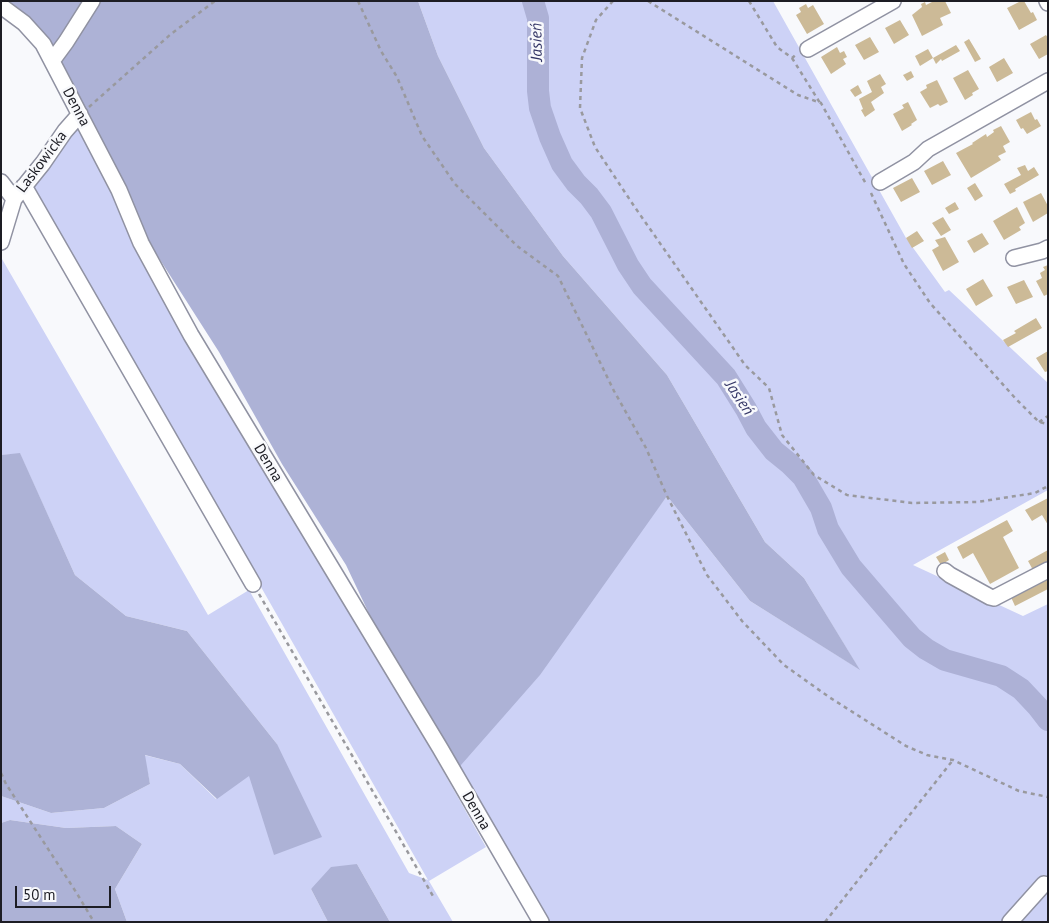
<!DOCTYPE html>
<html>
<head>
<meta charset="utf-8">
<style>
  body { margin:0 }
  #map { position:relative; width:1049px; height:923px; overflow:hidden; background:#f8f9fc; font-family:"PT Sans",sans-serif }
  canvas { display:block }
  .frame { position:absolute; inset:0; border:2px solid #1d1d24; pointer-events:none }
  .scale { position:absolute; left:15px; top:886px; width:96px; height:22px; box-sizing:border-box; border:2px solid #1d1d24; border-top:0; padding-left:6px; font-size:15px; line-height:18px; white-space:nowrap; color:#1d1d24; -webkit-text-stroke:4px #f8f9fc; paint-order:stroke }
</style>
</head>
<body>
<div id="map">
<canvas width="1049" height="923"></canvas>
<div class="frame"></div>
<div class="scale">50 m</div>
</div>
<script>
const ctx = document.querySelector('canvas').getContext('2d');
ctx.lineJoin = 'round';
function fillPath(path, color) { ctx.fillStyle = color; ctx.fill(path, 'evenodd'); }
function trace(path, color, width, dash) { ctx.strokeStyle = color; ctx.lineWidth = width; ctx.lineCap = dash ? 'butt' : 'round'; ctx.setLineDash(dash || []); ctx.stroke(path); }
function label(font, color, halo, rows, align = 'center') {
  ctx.font = font + ' "PT Sans",sans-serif'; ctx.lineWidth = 5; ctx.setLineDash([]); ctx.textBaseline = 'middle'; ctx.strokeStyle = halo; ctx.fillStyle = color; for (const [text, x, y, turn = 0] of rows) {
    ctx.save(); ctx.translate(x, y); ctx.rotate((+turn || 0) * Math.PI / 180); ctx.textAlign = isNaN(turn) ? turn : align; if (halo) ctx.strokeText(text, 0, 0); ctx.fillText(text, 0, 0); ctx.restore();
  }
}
fillPath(new Path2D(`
  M418,1H773L906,238L945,292L949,290L1048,383V490L913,565L1023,616L1048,604V922H543L454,773L667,496L750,601L859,669L804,578L765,542L667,375L563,256L484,148L438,56Z
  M76,128L82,130L150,273L248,445L407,707L486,847L429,881L453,922H390L357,864L311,889L328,922H127L115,889L142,844L116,826L66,828L10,820L1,823V796L51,813L104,808L150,784L144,755L180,764L216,799L277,744L187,631L126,616L75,575L20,454L1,455L2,259L208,615L249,590L409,873L428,880L33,187Z`), '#cdd2f6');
fillPath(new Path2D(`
  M4,1H418L438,56L484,148L563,256L667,375L765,542L804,578L860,670L750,601L667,496L540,675L454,773L409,698L346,565L282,464L219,352L148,241L47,41Z
  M20,453L75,575L126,616L187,631L277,744L322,837L274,855L249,776L217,799L180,764L145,755L150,784L104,808L51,813L1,796V455Z
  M10,820L66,828L116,826L142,844L115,889L127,922H1V823Z
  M357,864L390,922H328L311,889L331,867Z`), '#adb2d6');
trace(new Path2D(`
  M533,1L538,18V91L540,108L550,137L562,164L576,183L589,196L601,212L628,265L642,286L726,377L746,409L756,428L774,451L790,464L803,477L821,508L828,529L851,567L912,638L926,649L945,660L1001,676L1021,689L1038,707L1048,720`), '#adb1d6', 22);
fillPath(new Path2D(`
  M934,1H945L951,13L940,18L943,25L922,36L912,15L922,7L921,4L925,2L926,5Z
  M1021,1H1024L1031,13L1033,12L1037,20L1019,30L1007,8Z
  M806,4L808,8L813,5L824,24L807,34L796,15L801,12L799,8Z
  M900,20L909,35L894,44L885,28Z
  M1046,35L1048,38V54L1039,59L1030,44Z
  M870,37L879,52L864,60L855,45Z
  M969,39L981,59L975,62L964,42Z
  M956,45L960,51L942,61L941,59L936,64L933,58Z
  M837,47L840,53L844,51L847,57L843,59L846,64L831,74L821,57Z
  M928,49L933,58L920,66L915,56Z
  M1004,58L1013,73L997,82L989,67Z
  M968,70L979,89L972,93L973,95L965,100L953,78Z
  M911,71L914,77L907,81L903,75Z
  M880,74L886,84L881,87L884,93L871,102L875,110L865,117L861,110L863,109L859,99L872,92L867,81Z
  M937,80L948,102L940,106L938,104L930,108L920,92L927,88L926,85Z
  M858,85L862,93L855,97L850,90Z
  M908,102L917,120L911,124L912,125L902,131L893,114L904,108L902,105Z
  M1031,112L1035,120L1037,119L1041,126L1027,134L1023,128L1021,129L1016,120Z
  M1001,126L1010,142L1003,146L1006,152L998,156L1001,160L971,178L956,153L973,144L972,143L986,134L987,137L994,132L993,130Z
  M943,161L951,175L932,185L924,171Z
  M1025,165L1028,171L1034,167L1039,175L1015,189L1016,191L1010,194L1004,184L1021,175L1017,168Z
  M912,178L920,192L901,202L893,188Z
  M975,183L983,196L975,201L967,188Z
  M1041,193L1048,206V213L1033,222L1023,202Z
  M955,202L959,209L949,214L945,208Z
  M1017,207L1025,223L1019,227L1021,230L1004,240L993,221Z
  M943,217L951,230L941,236L932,223Z
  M917,231L924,241L912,248L906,238Z
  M982,233L989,244L974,253L967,241Z
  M945,237L959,262L943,271L932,250L939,246L935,240Z
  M1048,265V294L1044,296L1036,281L1042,278L1040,273L1045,270L1043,267Z
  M983,279L993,296L976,306L966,289Z
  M1024,280L1033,297L1016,304L1007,287Z
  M1036,318L1042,328L1008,347L1003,340L1016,333L1014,331Z
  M1048,351V371L1045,372L1036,358Z
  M1048,498V525L1042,515L1032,521L1025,510Z
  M1007,520L1013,531L1003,537L1019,568L990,584L973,553L963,559L957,547Z
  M1048,550V561L1033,570L1028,561Z
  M945,552L949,560L941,565L936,557Z
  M1048,576V589L1015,606L1010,595Z`), '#ccba97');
const minor = new Path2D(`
  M1047,1L1048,3
  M1,6L24,23L43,44L119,190L141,243L191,335L440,748L541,922
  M808,49L893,1
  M52,61L66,42L92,1
  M1,182L14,199
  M880,182L914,162L928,149L1048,81
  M24,186L253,584
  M1,242L14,199L43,163L65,131L80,114
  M1014,258L1042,251L1048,248
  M945,571L950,575L990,597L994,598L1048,570
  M1010,922L1044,884`);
trace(minor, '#9092a2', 18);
trace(new Path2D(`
  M358,1L381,51L397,77L422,136L455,184L517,246L558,276L614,391L646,448L667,496L707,575L742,621L784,665L829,697L906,746L927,755L953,760L1019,791L1048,797
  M613,1L596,20L582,58L580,108L595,147L634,206L745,365L769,388L782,435L814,475L847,495L912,503L977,502L1035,493L1048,486
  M648,1L798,95L821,103L866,184
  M749,1L777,47L792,58L797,54
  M792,58L820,103
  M89,107L171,34L215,1
  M871,193L904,264L930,303L1016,399L1039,422L1048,424
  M1039,422L1048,416
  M259,594L433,896
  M1,773L6,784L76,892L94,922
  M825,922L953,760`), '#99999e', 2.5, [4, 4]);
trace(minor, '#fff', 15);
label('15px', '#1d1d24', '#f8f9fc', [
  ["Denna",76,107,62],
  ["Laskowicka",42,162,-53],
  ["Denna",268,463,59],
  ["Denna",476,811,60]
]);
label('italic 16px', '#343666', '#f8f9fc', [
  ["Jasień",537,42,-91],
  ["Jasień",739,398,56]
]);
</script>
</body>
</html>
